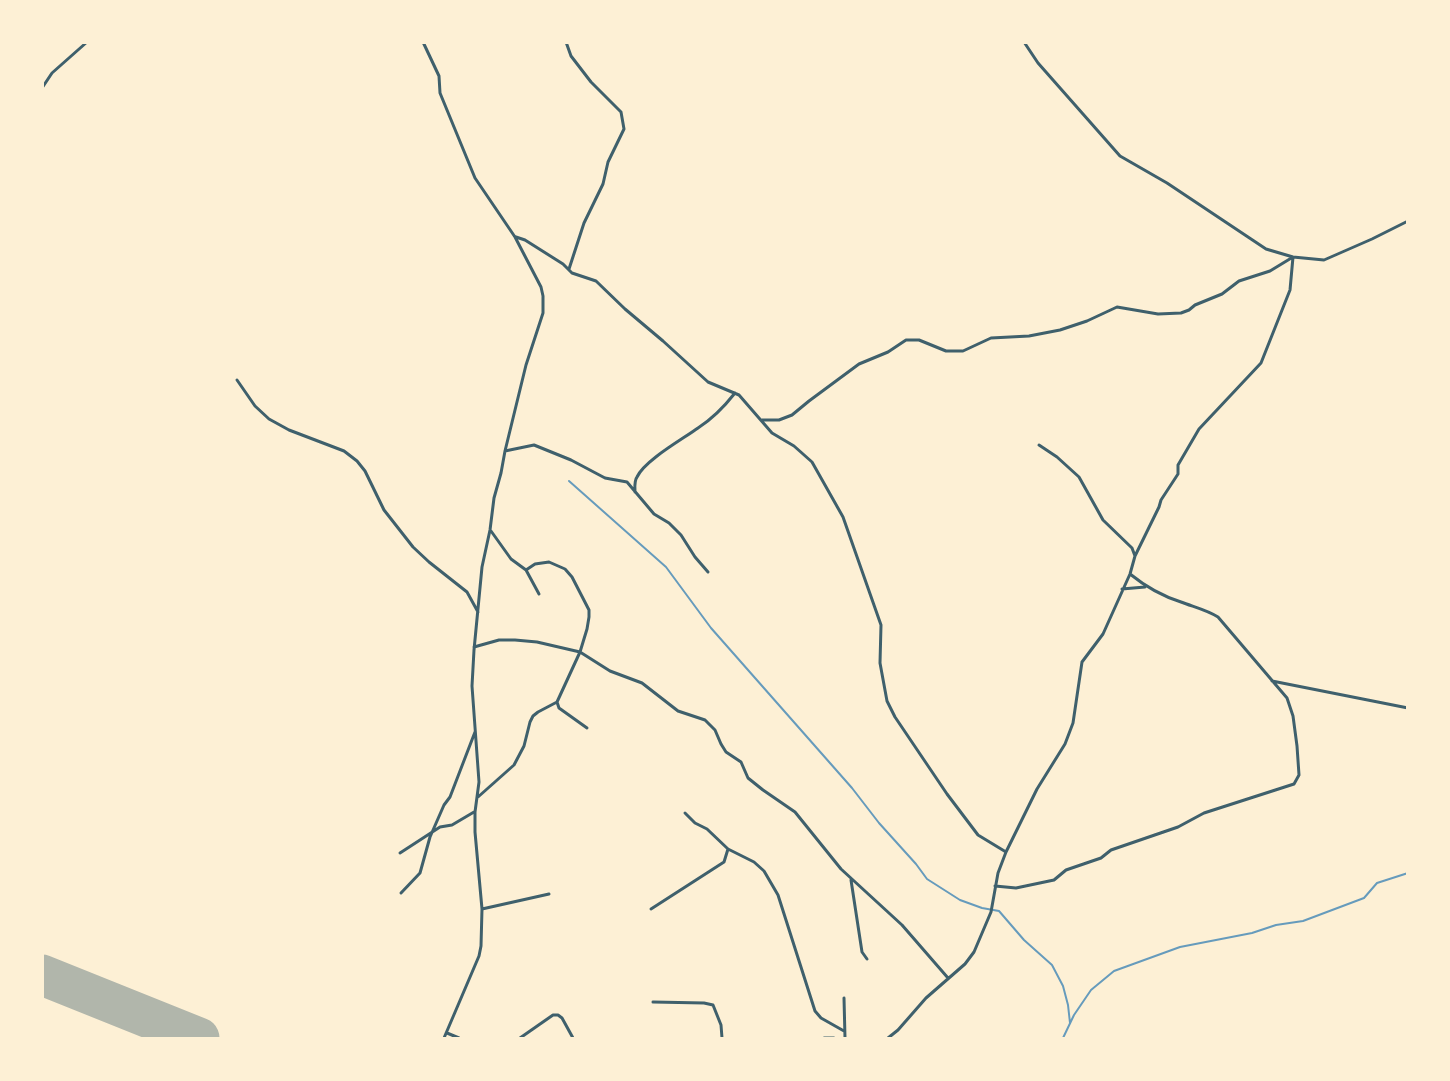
<!DOCTYPE html>
<html>
<head>
<meta charset="utf-8">
<style>
  body { margin:0 }
  #map { position:relative; width:1450px; height:1081px; overflow:hidden; background:#fdf0d5; font-family:Ubuntu,sans-serif }
  canvas { display:block }
  .frame { position:absolute; inset:0; border:44px solid #fdf0d5; pointer-events:none }
</style>
</head>
<body>
<div id="map">
<canvas width="1450" height="1081"></canvas>
<div class="frame"></div>
</div>
<script>
const ctx = document.querySelector('canvas').getContext('2d');
ctx.lineJoin = 'round';
function trace(path, color, width, dash) { ctx.strokeStyle = color; ctx.lineWidth = width; ctx.lineCap = dash ? 'butt' : 'round'; ctx.setLineDash(dash || []); ctx.stroke(path); }
trace(new Path2D(`
  M569,481L666,567L711,628L852,788L879,823L916,864L927,879L960,900L982,908L999,911L1024,940L1052,965L1063,986L1068,1005L1070,1023
  M1063,1038L1074,1015L1091,990L1114,971L1180,947L1252,933L1276,925L1303,921L1364,898L1377,883L1408,873`), '#669bbc', 2);
trace(new Path2D(`
  M42,975L199,1038`), '#b1b6ab', 41);
trace(new Path2D(`
  M423,42L439,76L440,93L475,178L515,237L541,287L543,296V313L526,365L505,451L501,473L494,498L490,530L482,567L474,650L472,686L479,782L475,812V832L482,909L481,946L479,956L444,1038
  M566,42L571,56L591,82L621,112L624,129L608,162L603,184L584,223L569,269
  M1024,42L1038,63L1120,156L1167,183L1266,249L1293,257L1324,260L1372,239L1408,221
  M42,88L52,73L87,42
  M516,237L525,240L563,264L572,273L596,281L625,309L663,341L708,382L739,395L772,433L794,446L812,462L843,517L881,625L880,663L887,701L895,717L947,794L978,835L1006,852
  M237,380L255,406L269,419L289,430L344,451L357,461L365,471L384,510L413,547L429,562L467,592L478,612
  M762,420H779L792,415L809,401L859,364L888,352L906,340H919L946,351H963L991,338L1029,336L1060,330L1087,321L1117,307L1158,314L1181,313L1189,310L1195,305L1222,294L1239,281L1270,271L1293,257
  M1039,445L1057,457L1079,477L1103,520L1132,548L1135,556
  M505,451L534,445L571,460L605,478L627,482L654,514L669,523L681,535L695,557L708,572
  M635,492C635,488 634,481 637,477C645,460 683,439 698,428C712,419 724,407 735,393
  M491,531L511,559L526,570L539,594
  M1122,589L1145,587
  M474,647L499,640H515L537,642L580,652L610,671L642,683L678,711L705,720L715,730L721,744L726,752L741,762L748,778L763,790L795,812L841,869L902,925L948,978
  M1272,681L1408,708
  M557,702L559,708L587,728
  M478,797L514,765L524,746L530,722L533,716L538,712L557,702L580,652L587,629L589,617V610L572,577L565,569L549,562L535,564L526,570
  M685,813L695,823L707,829L728,849L754,862L764,871L778,895L815,1011L821,1018L844,1031
  M400,853L440,827L452,825L474,812
  M851,880L862,952L867,959
  M995,886L1016,888L1054,880L1066,870L1101,858L1111,850L1178,827L1204,813L1294,784L1299,775L1297,746L1293,716L1287,698L1218,617C1207,610 1194,607 1181,602C1162,596 1146,587 1130,574
  M401,893L420,873L430,837L444,805L450,797L475,732
  M482,909L549,894
  M651,909L724,862L728,849
  M844,998L845,1038
  M653,1002L704,1003L713,1005L721,1025L722,1038
  M447,1033L459,1038
  M520,1038L553,1015H558L562,1018L573,1038
  M824,1038H834
  M888,1038L898,1030L926,998L965,964L974,952L991,912L998,873L1006,852L1037,789L1065,744L1073,723L1082,662L1103,634L1130,574L1135,556L1159,507L1161,500L1178,474V465L1199,429L1261,363L1290,290L1293,257`), '#3f606c', 3);
</script>
</body>
</html>
